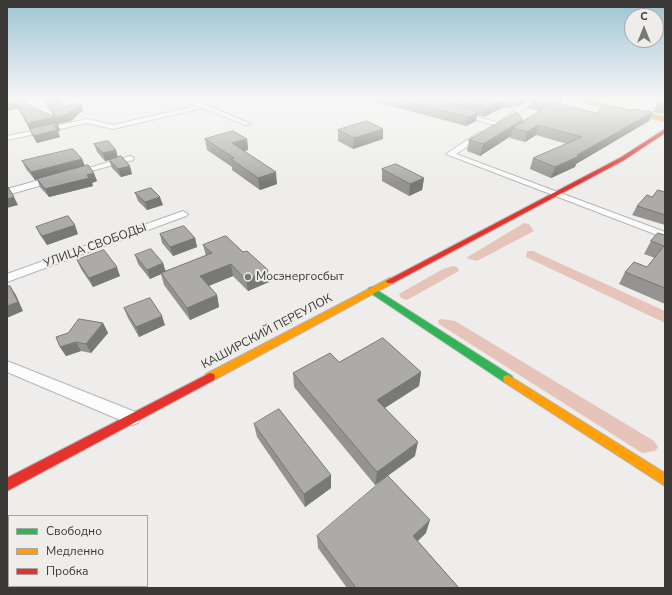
<!DOCTYPE html>
<html>
<head>
<meta charset="utf-8">
<style>
  body { margin:0 }
  #map { position:relative; width:672px; height:595px; overflow:hidden; background:#eeedeb; font-family:"Nunito Sans",sans-serif }
  canvas { display:block }
  .frame { position:absolute; inset:0; border:8px solid #3a3938; pointer-events:none }
  .legend { position:absolute; left:8px; top:515px; width:140px; height:72px; box-sizing:border-box; background:#efedea; border:1px solid #a7a5a3; margin:0; padding:5px 7px; list-style:none; font-size:12px; color:#3a3938 }
  .legend li { display:flex; align-items:center; gap:8px; height:20px }
  .legend b { width:20px; border:1px solid #a7a5a3 }
  .north { position:absolute; left:624px; top:8px; width:40px; height:40px; box-sizing:border-box; background:#efedea; border:1px solid #a7a5a3; border-radius:50%; rotate:0deg; font-size:11px; font-weight:700; line-height:16px; text-align:center; color:#3a3938 }
  .north::after { content:''; display:block; margin:auto; width:14px; height:18px; background:#797877; clip-path:polygon(50% 0,100% 100%,50% 72%,0 100%) }
</style>
</head>
<body>
<div id="map">
<canvas width="672" height="595"></canvas>
<div class="frame"></div>
<ul class="legend">
<li><b style="height:5px;background:#30b455"></b>Свободно</li>
<li><b style="height:5px;background:#ff9f0a"></b>Медленно</li>
<li><b style="height:5px;background:#e5322d"></b>Пробка</li>
</ul>
<div class="north">С</div>
</div>
<script>
const ctx = document.querySelector('canvas').getContext('2d');
ctx.lineJoin = 'round';
function fillPath(path, color) { ctx.fillStyle = color; ctx.fill(path, 'evenodd'); }
function trace(path, color, width, dash) { ctx.strokeStyle = color; ctx.lineWidth = width; ctx.lineCap = dash ? 'butt' : 'round'; ctx.setLineDash(dash || []); ctx.stroke(path); }
function label(font, color, halo, rows, align = 'center') {
  ctx.font = font + ' "Nunito Sans",sans-serif'; ctx.lineWidth = 4; ctx.setLineDash([]); ctx.textBaseline = 'middle'; ctx.strokeStyle = halo; ctx.fillStyle = color; for (const [text, x, y, turn = 0] of rows) {
    ctx.save(); ctx.translate(x, y); ctx.rotate((+turn || 0) * Math.PI / 180); ctx.textAlign = isNaN(turn) ? turn : align; if (halo) ctx.strokeText(text, 0, 0); ctx.fillText(text, 0, 0); ctx.restore();
  }
}
fillPath(new Path2D(`
  M524,223L529,224L534,231L477,261L466,258Z
  M527,251H533L665,311V323L526,257Z
  M453,266L457,267L459,271L407,300L401,298L399,294L443,269Z
  M442,319L455,321L654,441L658,447L655,451L642,453L439,324L438,320Z`), '#e6c4ba');
const street = new Path2D(`
  M73,99H80L83,103L78,104Z
  M185,99H192L251,124L246,125L202,108L113,129L88,123L7,140V136L88,119L113,125L196,106L186,101Z
  M532,99H540L506,121L501,120Z
  M460,112L500,123L501,124L498,126L458,115V113Z
  M479,132L486,134L456,154L665,232V238L446,154Z
  M130,156L134,158L133,160L75,175L71,173Z
  M54,176L58,179L57,181L7,195V189Z
  M183,211L188,214L186,216L7,282V274Z
  M7,361L138,413L140,418L138,423L132,425L7,372Z`);
const fast = new Path2D(`
  M372,287L512,376L513,379L512,382L508,383L504,382L369,292L368,290L369,288Z`);
const slow = new Path2D(`
  M569,99H579L665,117V121Z
  M390,278L393,279L394,281L393,283L214,380L210,381L206,380L205,377L206,374Z
  M508,375L665,473V486L504,382L503,379L504,376Z`);
const jam = new Path2D(`
  M665,129V133L624,160L393,283H387L386,281L620,158Z
  M210,373L214,374L215,377L214,380L7,491V478Z`);
trace(street, '#b6b5b4', 2);
trace(fast, '#b6b5b4', 2);
trace(slow, '#b6b5b4', 2);
trace(jam, '#b6b5b4', 2);
fillPath(street, '#fcfcfc');
fillPath(fast, '#30b455');
fillPath(slow, '#ff9f0a');
fillPath(jam, '#e5322d');
fillPath(new Path2D(`
  M24,99L26,104L54,116L43,99H58L63,107L81,103L83,110L71,121L58,124L56,120L60,130L58,132L60,137L37,143L18,108L7,111Z
  M364,99H529L518,106L514,105L509,108L504,107L484,117L477,115L476,121L466,126Z
  M564,99L562,101L561,104L596,113L633,111L653,112L649,121L576,164L575,167L551,178L530,169L533,158L567,144L536,135L525,142L510,138L511,136L480,156L467,151L469,140L523,120L522,122L539,111L528,108L531,100Z
  M665,99V114L653,112L657,103Z
  M338,130L383,139L353,149L338,141Z
  M205,139H247L248,150L244,151L277,184L260,190L232,170V167L207,150Z
  M94,144L118,157L132,174L121,177L112,168L109,160L105,161L97,152Z
  M82,159L85,166L97,181L92,183L93,186L49,197L40,187L37,179L35,180L26,169L22,161Z
  M382,169L424,178L422,190L409,196L382,181Z
  M665,192V225L632,215L637,206L652,197Z
  M135,193L163,205L147,210L138,201Z
  M36,227L78,234L47,245L40,235Z
  M160,234L195,238L197,247L173,256L162,243Z
  M665,235V304L619,284L625,272L647,267L655,258L644,254L651,241Z
  M203,245L269,282L248,291L233,276L209,286L217,295L219,307L190,320L164,285L161,274L150,279L138,264L135,255L163,263L165,271L206,256Z
  M77,260L120,276L93,287L81,269Z
  M124,308L165,325L139,337L128,318Z
  M103,323L108,333L91,353L81,351L66,356L60,347Z
  M339,362L421,372L419,386L385,408L415,456L375,485L294,387L293,373Z
  M254,424L331,475V488L305,507L257,437Z
  M426,533L418,541L459,588H347L318,548L317,536Z`), '#949392');
fillPath(new Path2D(`
  M24,99L27,106L19,101Z
  M503,99H505L504,107L484,117L486,108Z
  M511,99H516L514,105L509,108Z
  M520,99H529L518,106Z
  M559,99H564L562,101L561,105L555,103Z
  M16,102L18,108L7,111V104Z
  M81,103L83,110L71,121L58,124L56,117Z
  M478,112L476,121L466,126L468,117Z
  M653,112L649,121L576,164L575,167L551,178L555,167L577,155Z
  M55,117L60,130L58,132L60,137L37,143L33,136L54,126L57,124L30,130L27,123Z
  M523,120L520,130L513,128L511,136L480,156L483,144Z
  M538,125L536,135L525,142L527,132Z
  M383,129V139L353,149L354,138Z
  M247,139L248,150L233,154L232,143Z
  M116,150L118,158L105,161L103,153Z
  M82,159L85,167L35,180L31,172Z
  M130,166L132,174L121,177L118,169Z
  M276,172L277,184L260,190L258,178Z
  M94,173L97,181L92,183L93,186L49,197L45,189Z
  M424,178L422,190L409,196L410,184Z
  M14,197L18,205L7,208V199Z
  M160,197L163,205L147,210L145,202Z
  M75,225L78,234L47,245L42,236Z
  M195,238L197,247L173,256L170,247Z
  M163,263L166,272L161,273V274L150,279L147,270Z
  M231,264L233,276L203,288L200,276Z
  M117,267L120,276L93,287L89,278Z
  M268,270L269,282L248,291L246,280Z
  M10,286L16,295L23,311L7,318V306Z
  M217,295L219,307L190,320L187,308Z
  M162,316L165,325L139,337L136,327Z
  M103,323L108,333L91,353L86,344Z
  M76,342L81,351L66,356L60,347Z
  M421,372L419,386L375,414L377,400Z
  M418,442L415,456L375,485L377,472Z
  M331,475V488L305,507L304,494Z
  M430,520L426,533L410,548L413,536Z`), '#787877');
const building = new Path2D(`
  M7,99H24L19,101L55,117L27,123L16,102L7,104Z
  M44,99H58L63,107L81,103L68,114L56,117Z
  M399,99H435L478,112L468,117Z
  M455,99H503L486,108Z
  M559,99L555,103L596,113L604,105L633,111L634,109L653,112L577,155L579,156L555,167L533,158L582,137L538,125L527,132L513,128L550,104L531,100Z
  M661,99H665V105L657,103Z
  M517,112L523,120L483,144L469,140Z
  M367,121L383,129L354,138L338,130Z
  M58,123L54,126L57,130L33,136L30,129Z
  M233,131L247,139L232,143L276,172L258,178L231,159L234,158L205,139Z
  M108,141L116,150L103,153L94,144Z
  M73,149L82,159L31,172L22,161Z
  M121,156L130,166L118,169L109,160Z
  M396,164L424,178L410,184L382,169Z
  M88,165L94,173L87,175L89,178L45,189L37,179Z
  M7,187H8L14,197L7,199Z
  M151,188L160,197L145,202L135,193Z
  M658,190L665,192V215L637,206L647,195L652,197Z
  M68,216L75,225L42,236L36,227Z
  M184,226L195,238L170,247L160,234Z
  M658,233L665,235V288L625,272L634,262L647,267L664,246L651,241Z
  M226,236L243,252L247,251L268,270L246,280L231,264L200,276L217,295L187,308L161,273L212,253L203,245Z
  M151,249L163,263L147,270L135,255Z
  M104,250L117,267L89,278L77,260Z
  M10,286L18,302L7,306V287Z
  M150,298L162,316L136,327L124,308Z
  M79,319L103,323L86,344L76,342L60,347L56,337L68,333Z
  M383,338L421,372L377,400L418,442L377,472L293,373L330,353L339,362Z
  M279,409L331,475L304,494L254,424Z
  M388,476L430,520L413,536L459,588H356L317,536Z`);
fillPath(building, '#acabaa');
trace(building, '#787877', 1);
const sky = ctx.createLinearGradient(0, 0, 0, 183);
sky.addColorStop(0, '#9cc3d2');
sky.addColorStop(0.54, '#f7f7f6');
sky.addColorStop(1, '#f7f7f600');
ctx.fillStyle = sky;
ctx.fillRect(0, 0, 672, 183);
for (const [x, y, r, color] of [
  [248,277,4,"#797877"]
]) { const dot = new Path2D(); dot.arc(x, y, r, 0, 2 * Math.PI); ctx.fillStyle = color; ctx.fill(dot); trace(dot, '#efedea', 1.5); }
label('12px', '#3a3938', '#efedea', [
  ["УЛИЦА СВОБОДЫ",95,246,-20],
  ["КАШИРСКИЙ ПЕРЕУЛОК",267,332,-28]
]);
label('12px', '#3a3938', '#efedea', [
  ["Мосэнергосбыт",256,277]
], 'left');
</script>
</body>
</html>
